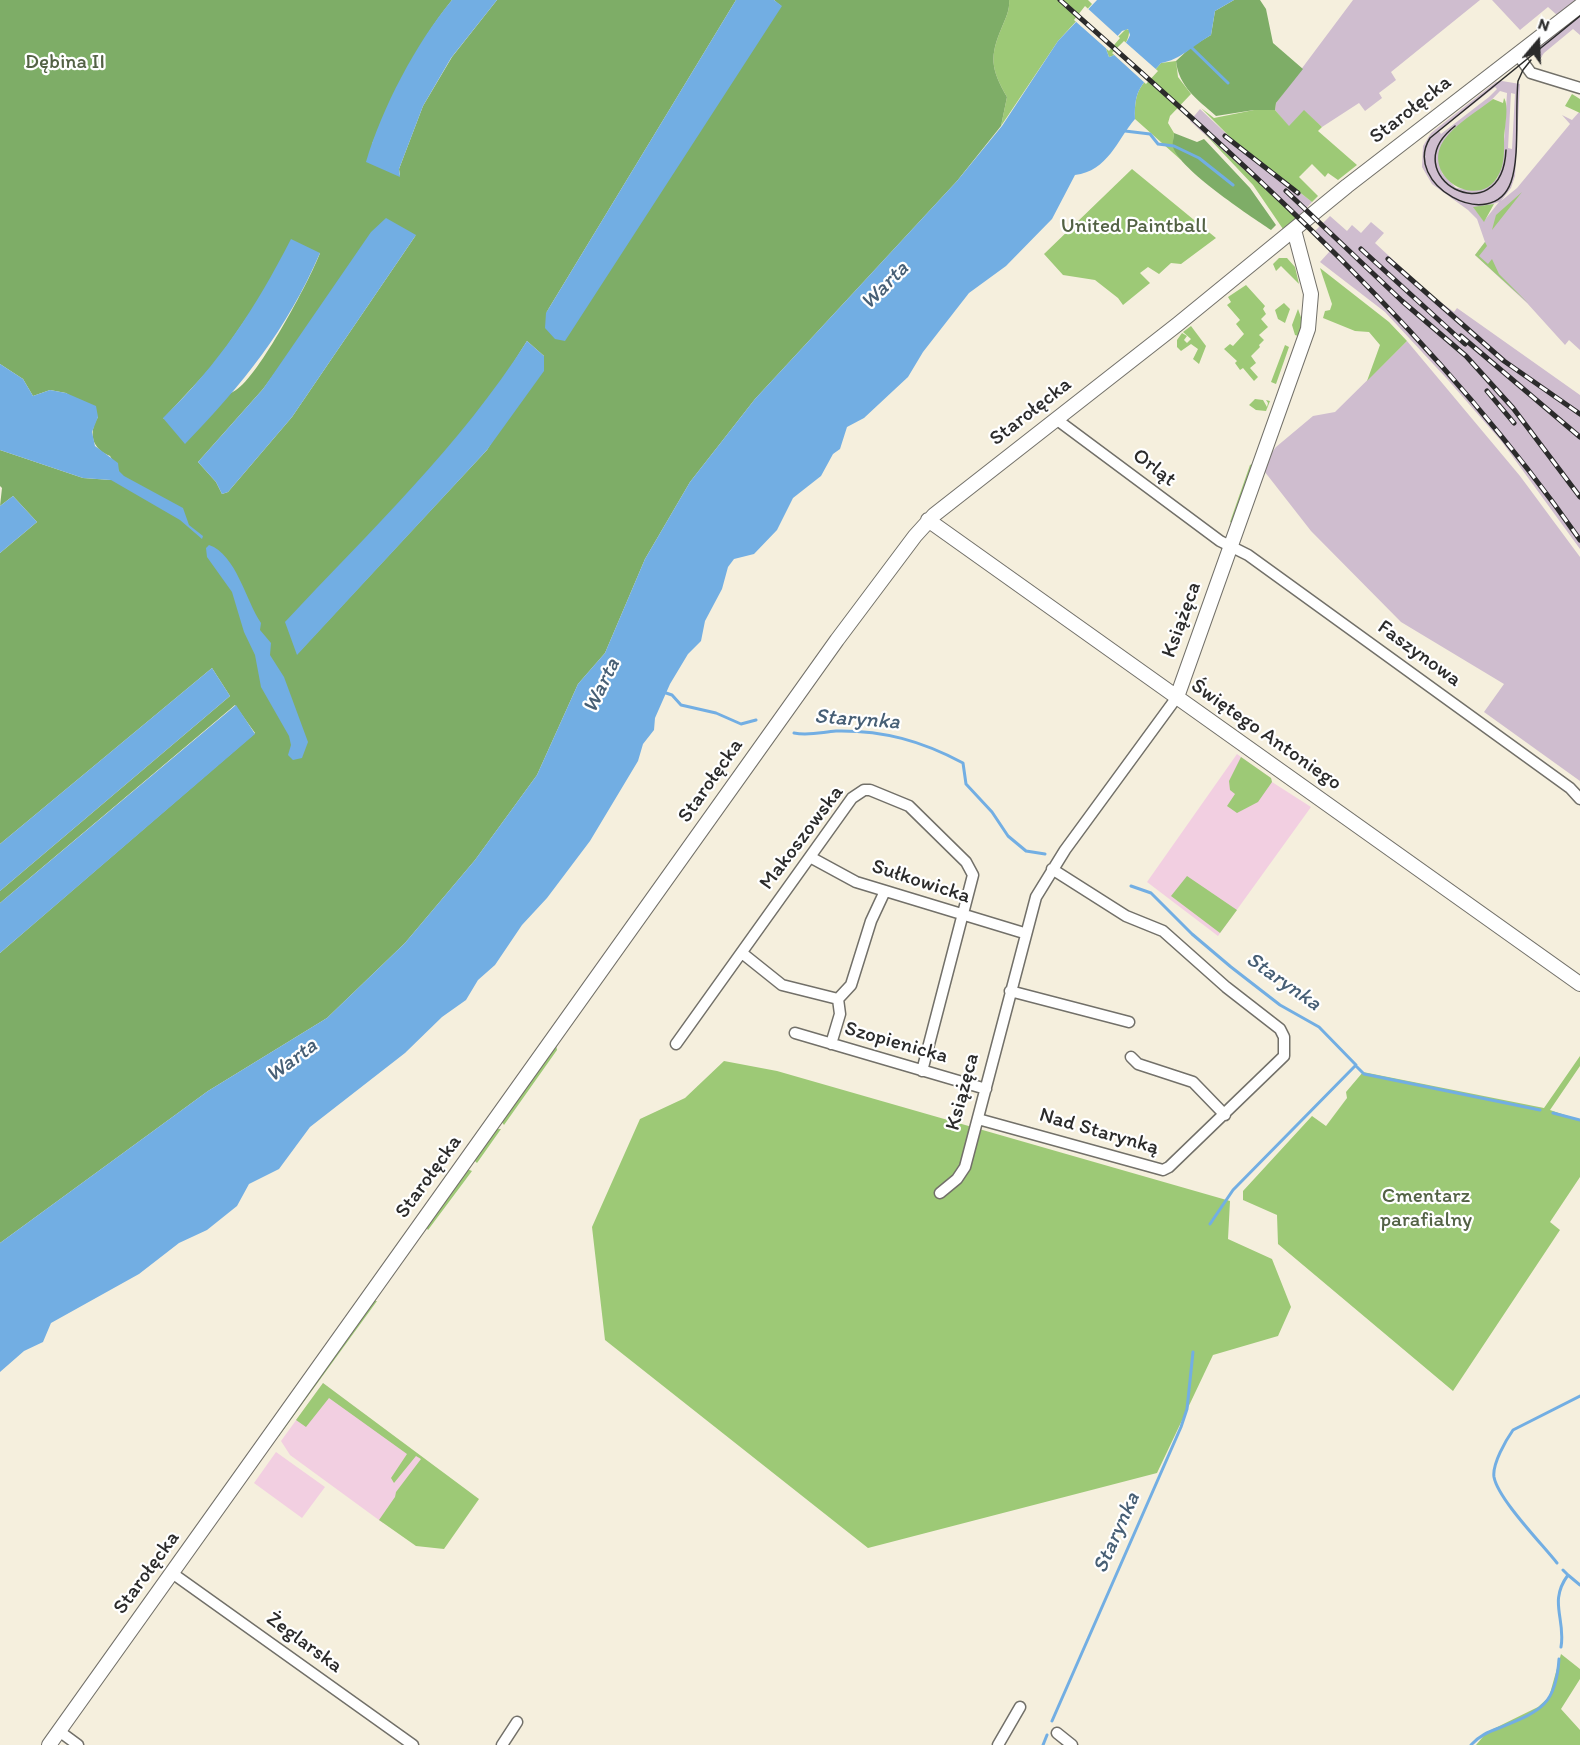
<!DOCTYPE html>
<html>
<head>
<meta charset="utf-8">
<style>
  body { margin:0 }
  #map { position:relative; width:1580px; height:1745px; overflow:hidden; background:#f5efdd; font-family:Itim,sans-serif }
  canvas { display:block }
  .north { position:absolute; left:1508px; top:12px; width:60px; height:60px; -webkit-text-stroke:4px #fff; paint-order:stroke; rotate:19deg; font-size:16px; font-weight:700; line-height:24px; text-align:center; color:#2b2b2b }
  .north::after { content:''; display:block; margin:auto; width:21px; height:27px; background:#2b2b2b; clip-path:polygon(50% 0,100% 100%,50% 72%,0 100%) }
</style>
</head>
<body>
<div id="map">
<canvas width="1580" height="1745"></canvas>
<div class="north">N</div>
</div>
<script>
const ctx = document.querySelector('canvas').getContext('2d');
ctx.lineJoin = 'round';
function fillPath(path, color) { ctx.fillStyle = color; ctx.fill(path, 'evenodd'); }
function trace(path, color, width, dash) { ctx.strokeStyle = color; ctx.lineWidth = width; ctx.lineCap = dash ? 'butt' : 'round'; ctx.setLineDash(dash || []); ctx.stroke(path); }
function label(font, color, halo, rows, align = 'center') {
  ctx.font = font + ' Itim,sans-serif'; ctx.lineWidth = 4.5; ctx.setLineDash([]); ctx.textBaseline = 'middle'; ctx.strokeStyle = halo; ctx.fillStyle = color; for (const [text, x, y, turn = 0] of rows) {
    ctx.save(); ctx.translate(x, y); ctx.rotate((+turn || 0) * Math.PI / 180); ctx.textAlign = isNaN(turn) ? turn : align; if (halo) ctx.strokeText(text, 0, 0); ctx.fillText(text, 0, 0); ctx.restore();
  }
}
fillPath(new Path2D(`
  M1237,754L1271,778L1272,782L1311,807L1218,936L1147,882Z
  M323,1383L427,1461L383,1523L290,1455L281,1441Z
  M276,1452L325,1487L302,1518L254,1483Z`), '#f2cfe1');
fillPath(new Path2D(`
  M1353,0H1480L1391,72L1396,80L1379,93L1382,98L1365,111L1359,103L1322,127L1304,111L1289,127L1275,110L1276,103Z
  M1492,0H1580V35L1573,29L1544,53L1538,62L1540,46L1567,24L1548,7L1520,30Z
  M1502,81L1520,84L1515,176L1511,188L1501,201L1517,188L1570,124L1562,115L1572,120L1580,111V350L1569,340L1565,345L1527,303L1475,255L1485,242L1477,219L1468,210L1432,184L1422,167L1423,146L1431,133L1496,82ZM1495,87L1497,89L1489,97L1441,134L1439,131ZM1500,91L1507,93L1503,158L1497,179L1477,190L1456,188L1442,173L1439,155ZM1511,93L1515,94L1512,149L1508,148ZM1499,202L1484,221L1474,208L1484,207Z
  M1200,109L1232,139L1312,202L1297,218L1289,212L1190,121Z
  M1330,216L1347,231L1352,225L1361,233L1371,222L1384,233L1375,243L1431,295L1454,312L1457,308L1580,395V549L1502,442L1448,380L1385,312L1320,262L1330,251L1313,233Z
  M1407,341L1520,476L1580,557V781L1484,712L1504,684L1401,622L1311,531L1261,467L1276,447L1313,416L1335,412Z`), '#cfbdcf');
fillPath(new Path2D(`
  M1009,0H1088L1092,4L1058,41L1001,126L1007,97C991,69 989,57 1002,27C1006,17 1010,10 1009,0Z
  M1126,29L1129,30C1130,41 1119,55 1109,57L1106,49Z
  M1176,61L1178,77L1191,94L1170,116L1168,123L1174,133L1173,146L1181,160L1135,119C1134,88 1142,85 1161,63Z
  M1572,94L1580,99V113L1565,106Z
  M1504,98C1509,105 1505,127 1504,137C1504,149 1505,163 1499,174C1481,213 1419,177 1444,140C1455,124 1478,111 1493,99L1503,103Z
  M1201,108L1214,118L1254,110H1275L1289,126L1304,110L1322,127L1318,131L1357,165L1338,180L1328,173L1325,177L1312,164L1299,177L1318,196L1312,202L1232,139Z
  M1204,133L1297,218L1283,229L1253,185Z
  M1132,169L1216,238L1181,264L1171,263L1159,274L1148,267L1140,273L1150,283L1123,305L1118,298L1095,280L1063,275L1044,254Z
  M1522,192L1492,230L1496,215Z
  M1494,204L1484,222L1473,207Z
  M1485,242L1487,246L1479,256L1488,264L1492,259L1499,274L1528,303L1475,255Z
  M1279,258H1287L1295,267L1299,284L1281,266L1276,271L1273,264Z
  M1320,268L1389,322L1407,341L1367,381L1380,345L1369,332L1355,331L1323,318L1325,311L1330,310L1332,304Z
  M1246,285L1265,306L1263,309L1266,314L1261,319L1268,327L1259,335L1264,340L1259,345L1260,347L1251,356L1256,363L1250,368L1258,377L1254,381L1243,368L1240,370L1235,363L1237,361L1224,349L1230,344L1233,346L1244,334L1236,324L1240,320L1227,305L1231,302L1228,297Z
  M1284,303L1290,309L1285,323L1278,319L1275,310Z
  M1298,309L1303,323L1301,337L1295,335L1292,325Z
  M1191,326L1206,346L1199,364L1193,359L1198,349L1191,344L1181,351L1177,347V340L1182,333L1187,336L1184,340L1187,343L1191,339L1183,332Z
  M1285,345L1289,347L1276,384L1271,382Z
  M1255,399L1263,400L1267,407L1268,403L1266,400L1270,401L1266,411L1256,410L1249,405Z
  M1254,463L1232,523L1230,522L1250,465Z
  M1241,757L1271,778L1272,782L1258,802L1237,813L1227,806L1235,794L1230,790L1229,781Z
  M1187,876L1237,910L1220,933L1171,896Z
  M556,1045L557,1050L504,1125L501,1121Z
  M1580,1056V1066L1550,1110L1580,1120V1177L1550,1222L1560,1230L1453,1391L1278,1244L1277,1215L1243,1200V1191L1312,1116L1326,1126L1347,1098L1346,1092L1363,1072L1544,1108Z
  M724,1061L777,1071L1230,1201L1228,1239L1272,1259L1291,1307L1278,1336L1213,1355L1157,1473L868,1548L605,1340L592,1227L640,1119L685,1098Z
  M496,1129H501L477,1163L474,1160Z
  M467,1169L472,1171L428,1230L426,1227Z
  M373,1301H377L279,1436L277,1435Z
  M323,1383L479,1499L444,1549L416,1546L379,1520L395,1497L396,1492L421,1459L416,1456L394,1483L391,1478L407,1454L329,1398L306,1427L296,1420Z
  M1561,1654L1580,1669V1679L1561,1709L1580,1730V1745H1476L1487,1732L1538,1707L1549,1697Z`), '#9dc976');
fillPath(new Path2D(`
  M0,0H452C417,43 395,94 372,144L400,176L399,169L423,106L452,57L497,0H736L546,313L781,6L774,0H1009C1010,10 1006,17 1002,27C989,57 991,69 1007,97L1001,126L957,181L755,399L690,482L645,559L605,653L578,684L537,775L475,860L405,943L327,1018L208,1091L0,1243V953L255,733L235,705L0,903V891L230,696L212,668L0,844V553L37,522L13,496L0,506L2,488L0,486V450L83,478L111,480L119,471L110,456C92,449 88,433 98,417L66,393L50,390L33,396L23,379L0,364ZM416,235L292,417L228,492L222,494L216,482L198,462L263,389L292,350ZM320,253C310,280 258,377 236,390C217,403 185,410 163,419L216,362L263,294ZM527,341L544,356L487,450L297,654L498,387Z
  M1234,0H1260L1266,9L1273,43L1303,69L1276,103L1275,110H1254L1216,116C1197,99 1179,87 1176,61L1191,47L1211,35L1215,11Z
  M1174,133L1197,142L1204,139L1250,188L1276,225L1271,230C1249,215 1180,170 1173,147C1172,143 1174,137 1174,133Z`), '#7ead67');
fillPath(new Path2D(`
  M452,0H497L451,58L423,106L399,169L400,177L366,162C382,108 416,43 452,0Z
  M736,0H774L782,6L565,341L555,339L545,328L546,313Z
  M1097,0H1234L1215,11L1211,35C1194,45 1180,60 1161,63C1142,85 1134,88 1135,119C1117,140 1108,171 1075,175L1052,219L1006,266L969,293L923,352L908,377L864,418L847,427L840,449L833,454L821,476L793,498L777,530L754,554L734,559L728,567L722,589L705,621L701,641L688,654L670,684L655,718L654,730L643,744L638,761L590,841L547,898L522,925L495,965L478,980L466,1000L442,1017L405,1053L310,1127L279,1169L249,1184L237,1206L207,1230L179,1243L139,1274L51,1323L43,1342L24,1351L0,1372V1243L208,1091L327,1018L405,943L475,860L537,775L578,684L605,653L645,559L690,482L755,399L957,181L1002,126L1058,41ZM1128,29L1130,35C1127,43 1117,56 1109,57L1106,49L1122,31Z
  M386,218L416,235L292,417L228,492L222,494L216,482L198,462L263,389L371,232Z
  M291,239L320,253C286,331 243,384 185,444L163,418C219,364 255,309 291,239Z
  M527,341L544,356V371L487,450L297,655L285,622C369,532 461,445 527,341Z
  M0,364L23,379L33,396L50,390L66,393L96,406L98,417L92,432L95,446L118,463L119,471L124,476L183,508L189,525L203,536L202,539L180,520L111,480L83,478L0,450Z
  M13,496L37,522L0,553V506Z
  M209,545C236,554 246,601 261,623L260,630L271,643L270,655L284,677L308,742L302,758L293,760L288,755L291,745L289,736L261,687L255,655L244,632L232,592L207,557L206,548Z
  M212,668L230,696L0,891V844Z
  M236,705L255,734L0,953V903Z`), '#72aee3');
fillPath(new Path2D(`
  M1085,6L1120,38L1109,51L1074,20Z
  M1124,41L1158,71L1146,84L1112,53Z`), '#f5efdd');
trace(new Path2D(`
  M1191,47L1228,83
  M1125,131L1150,134L1158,144L1174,146L1199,158L1233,185
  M663,692L672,695L681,705L716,713L741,724L756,720
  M794,733C809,736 822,732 836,731C883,730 922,741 963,763L966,784L992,812L1008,836L1026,851L1045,854
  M1131,886L1151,893L1192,934L1231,967L1280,1005L1319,1027L1356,1065L1233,1190L1210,1224
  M1357,1067L1364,1074L1540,1110
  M1553,1113L1580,1120
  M1557,1563C1542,1544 1498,1499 1494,1477C1492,1464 1506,1440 1513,1430L1580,1396
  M1568,1575L1580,1585
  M1561,1647C1566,1619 1548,1602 1568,1575L1563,1570
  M1052,1721L1181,1427L1187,1409L1193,1352
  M1043,1745L1047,1735
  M1471,1745C1479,1736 1488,1732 1499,1728C1540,1711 1556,1706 1559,1659`), '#72aee3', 3);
const minor = new Path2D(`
  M1518,55L1531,73L1580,88
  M1056,419L1220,541L1248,555L1570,788L1580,799
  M810,857L856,882L1024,933
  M742,953L782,985L838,999
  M1010,991L1129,1022
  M838,999L851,985L871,921L885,891
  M795,1033L986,1089
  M676,1044L852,798L864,790H870L909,806L966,862L973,875L922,1071
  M831,1044L840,1014L838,999
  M1131,1057L1138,1064L1193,1082L1225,1115
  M978,1119L1163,1170L1169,1167L1284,1056V1037L1280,1029L1226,987L1163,931L1126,916L1052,869
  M940,1193L957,1179L965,1167L1036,897L1065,850L1177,697
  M172,1573L413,1745
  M59,1731L78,1745
  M1057,1733L1072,1745
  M502,1745L517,1722
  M998,1745L1020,1707`);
const tertiary = new Path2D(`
  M928,520L1580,984
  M1177,697L1308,329L1311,294L1294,230
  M49,1745L837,640L915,536L934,515L1178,324L1347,186L1580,6`);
trace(minor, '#727069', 13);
trace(tertiary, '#727069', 16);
trace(minor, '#fff', 10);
trace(tertiary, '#fff', 14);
trace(new Path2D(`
  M1531,60L1523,70L1518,81C1515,110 1520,157 1511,182C1492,235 1401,184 1430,138L1580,16
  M1455,126C1391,176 1502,236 1506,150`), '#2b2b2b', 1.5);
const rail = new Path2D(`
  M1060,0C1249,168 1434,331 1580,540
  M1225,136L1298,193
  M1286,191L1402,301L1466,356L1513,408L1580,497
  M1361,249L1465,344
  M1388,259L1504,361L1580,414
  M1461,336L1580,437
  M1487,391L1514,423`);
trace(rail, '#2b2b2b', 5);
trace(rail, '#fff', 3, [9]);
label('21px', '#536245', '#fff', [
  ["Dębina II",65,63],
  ["United Paintball",1134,227],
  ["Cmentarz",1426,1197],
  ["parafialny",1426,1221]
]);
label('21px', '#2b2b2b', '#fff', [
  ["Starołęcka",1411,110,-38],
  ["Starołęcka",1031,412,-38],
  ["Orląt",1154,468,37],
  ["Książęca",1182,620,-70],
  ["Faszynowa",1419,654,36],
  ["Świętego Antoniego",1266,735,35],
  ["Starołęcka",711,781,-55],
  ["Makoszowska",802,838,-53],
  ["Sułkowicka",921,882,18],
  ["Szopienicka",896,1043,16],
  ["Książęca",963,1092,-75],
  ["Nad Starynką",1099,1132,16],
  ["Starołęcka",429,1177,-54],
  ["Starołęcka",147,1573,-54],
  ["Żeglarska",304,1643,36]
]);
label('italic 22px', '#475f75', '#fff', [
  ["Warta",885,286,-45],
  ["Warta",602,686,-64],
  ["Starynka",857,720,4],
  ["Starynka",1283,982,35],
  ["Warta",292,1061,-37],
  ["Starynka",1117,1533,-66]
]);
</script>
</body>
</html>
